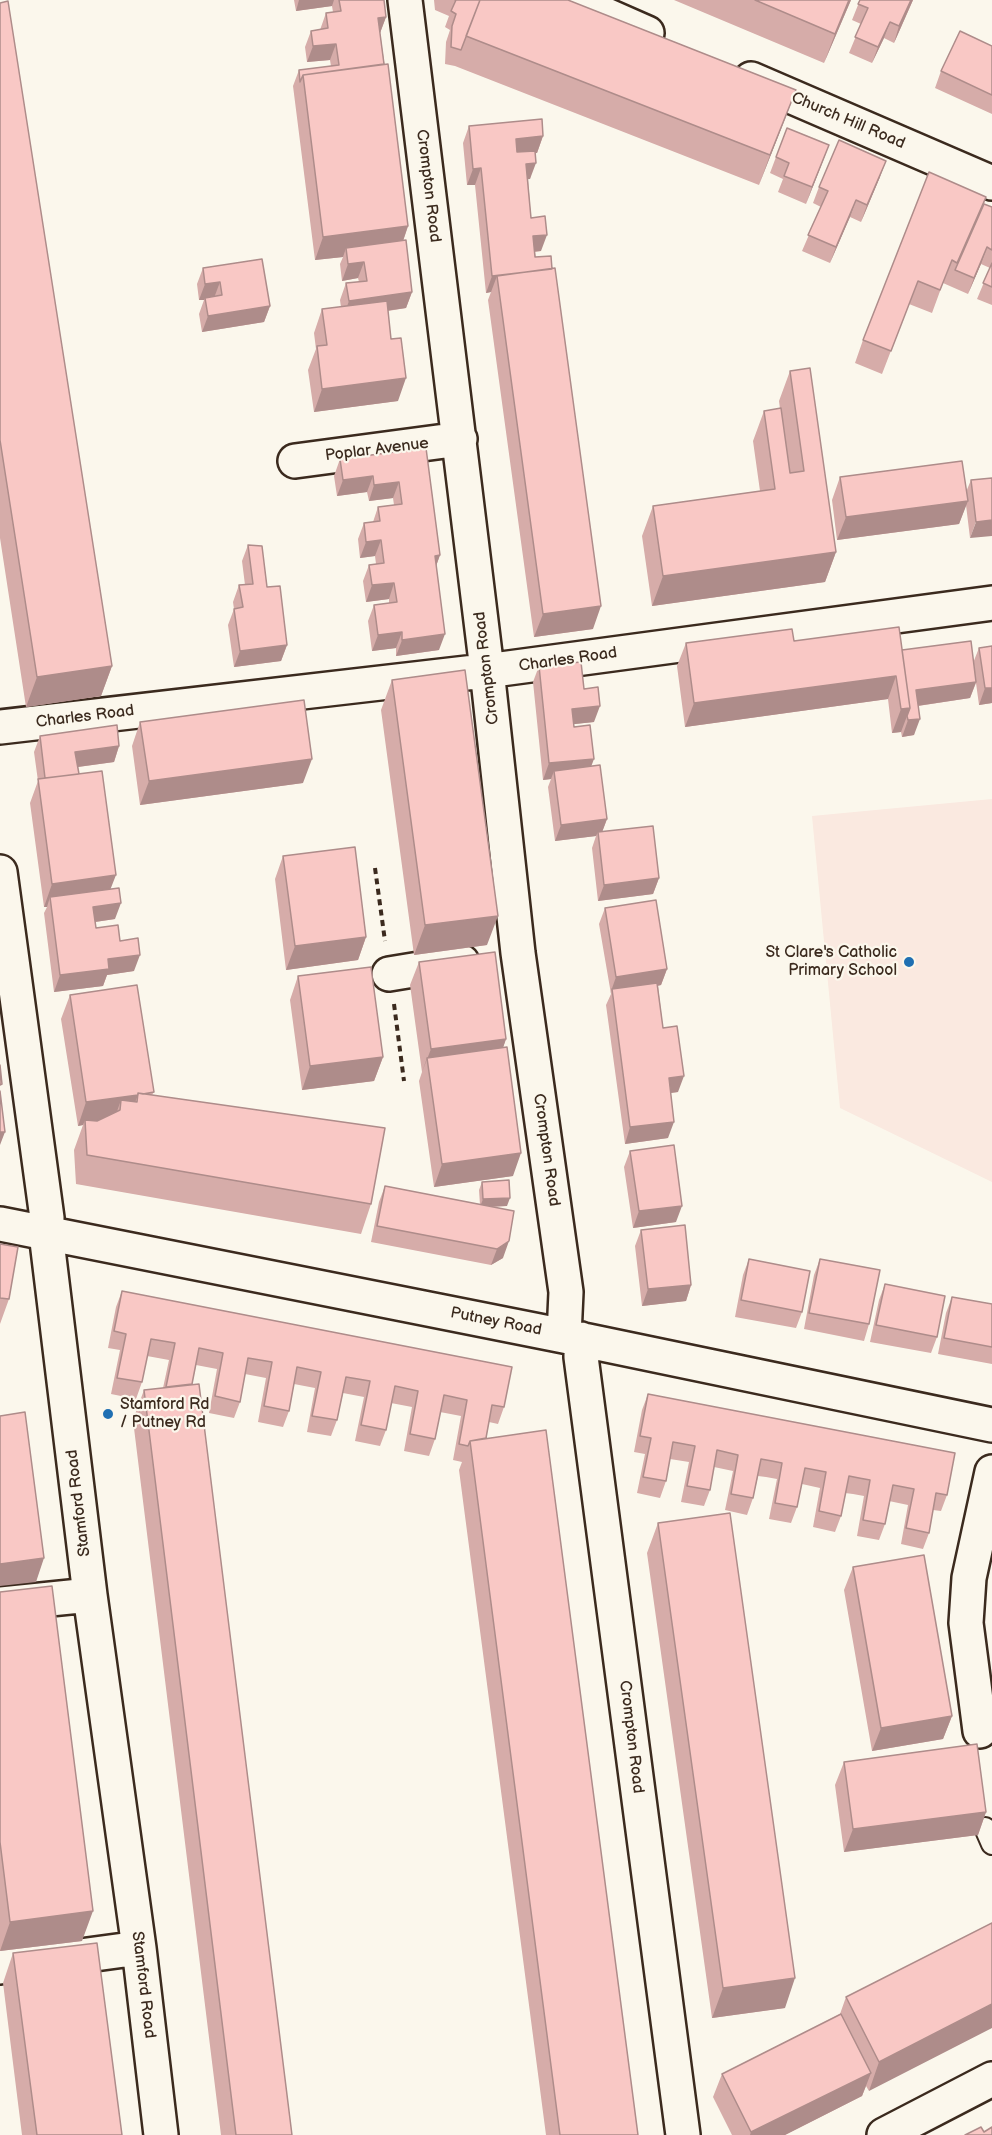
<!DOCTYPE html>
<html>
<head>
<meta charset="utf-8">
<style>
  body { margin:0 }
  canvas { display:block; background:#fbf7ec }
</style>
</head>
<body>
<canvas width="992" height="2135"></canvas>
<script>
const ctx = document.querySelector('canvas').getContext('2d');
ctx.lineJoin = 'round';
function fillPath(path, color) { ctx.fillStyle = color; ctx.fill(path, 'evenodd'); }
function trace(path, color, width, dash) { ctx.strokeStyle = color; ctx.lineWidth = width; ctx.lineCap = dash ? 'butt' : 'round'; ctx.setLineDash(dash || []); ctx.stroke(path); }
function label(font, color, halo, rows, align = 'center') {
  ctx.font = font + ' "Balsamiq Sans",sans-serif'; ctx.lineWidth = 4.5; ctx.setLineDash([]); ctx.textBaseline = 'middle'; ctx.strokeStyle = halo; ctx.fillStyle = color; for (const [text, x, y, turn = 0] of rows) {
    ctx.save(); ctx.translate(x, y); ctx.rotate((+turn || 0) * Math.PI / 180); ctx.textAlign = isNaN(turn) ? turn : align; if (halo) ctx.strokeText(text, 0, 0); ctx.fillText(text, 0, 0); ctx.restore();
  }
}
fillPath(new Path2D(`
  M992,799V1182L840,1108L812,816Z`), '#fae9e0');
const service = new Path2D(`
  M985,1828L992,1844`);
const minor = new Path2D(`
  M405,0L487,670L518,953L566,1292L564,1336
  M572,0L647,33
  M751,79L992,183
  M295,461L460,439
  M0,727L501,669L992,603
  M0,872L47,1218L46,1233L90,1595L139,1948L161,2135
  M389,974L462,962
  M0,1224L564,1336L992,1425
  M581,1339V1357L683,2135
  M0,1604L90,1595
  M980,1731L966,1623L969,1578L992,1472
  M0,1967L139,1948
  M884,2135L992,2079`);
trace(service, '#3b2a1e', 24);
trace(minor, '#3b2a1e', 38);
trace(new Path2D(`
  M375,868L385,941
  M394,1004L404,1081`), '#3b2a1e', 4, [6, 4.5]);
trace(service, '#fbf7ec', 20);
trace(minor, '#fbf7ec', 33);
fillPath(new Path2D(`
  M294,0H384L386,17L380,33L408,226L403,241L412,292L406,308L388,311L398,401L314,412L308,370L316,349L314,333L322,309L341,307L340,300L346,283L359,282L358,278L342,281L340,264L343,257L315,260L293,86L299,70L331,66L330,60L307,62L305,47L311,31L320,30L326,13L333,12L332,6L296,11Z
  M434,0H568L796,90L759,185L455,66L445,64L446,42L450,30L445,27L449,16L435,10Z
  M674,0H851L824,63Z
  M860,0H913L894,43L884,38L872,63L849,53L861,24L852,20Z
  M0,3L112,666L101,696L26,707L0,538Z
  M992,46V114L935,88L941,71Z
  M469,126L543,136L537,153H535L530,179H528L531,218L541,251L535,252L593,629L534,637L488,300L491,292L486,293L475,185H467L463,143Z
  M829,145L806,204L778,192L783,179L770,173L776,157Z
  M880,177L861,222L850,217L830,263L802,251L821,207L813,203L819,187Z
  M986,197L984,204L992,207V305L977,299L990,268L981,264L968,294L943,283L932,313L909,304L882,374L855,363L863,340Z
  M203,268L270,306L264,322L202,332L199,314L204,300H199L197,284Z
  M790,371L836,552L825,582L652,606L642,536L653,506L760,491L753,441L764,411L780,409L779,401Z
  M426,448L440,555L436,566L439,650L396,656V648L372,651L368,621L374,605L389,603V599L366,602L363,581L369,565L376,564L375,556L360,558L358,539L364,523L373,522L378,507L394,505L393,498L369,501L367,492L337,496L334,476L340,459Z
  M840,477L966,492L971,480L992,478L970,538L966,505L959,524L837,540L832,500Z
  M248,545L267,587L287,645L281,661L234,667L228,625L234,609L233,602L239,585H245L242,561Z
  M794,641L902,650L973,663L979,648L992,646V703L979,705L976,683L970,698L918,706L914,735L902,737L901,732L892,733L888,699L685,727L677,666L686,643Z
  M539,666L584,689L594,722L574,724V727L591,767L607,819L602,832L659,878L653,894L598,901L592,848L596,836L555,841L548,787L551,779L543,780L533,682Z
  M392,680L487,945L414,955L381,710Z
  M140,722L303,783L140,805L132,746Z
  M40,736L119,746L114,762L78,767L79,774L110,890L115,919L95,922L96,928L120,941L134,971L107,975L103,986L54,992L44,913L47,907H44L30,803L38,781L34,752Z
  M283,856L366,937L358,960L286,970L275,879Z
  M605,908L667,969L661,985L658,986L663,1028L678,1092L670,1093L668,1138L625,1144L606,1005L611,994L599,924Z
  M419,962L506,1039L503,1047L513,1176L434,1187L419,1081L422,1072L410,985Z
  M298,976L383,1057L374,1081L302,1090L290,1000Z
  M70,995L154,1092L152,1095L371,1204L361,1234L76,1184L74,1150L83,1125L78,1126L61,1019Z
  M630,1151L676,1222L633,1228L624,1167Z
  M482,1182L507,1206L490,1207L503,1258L491,1265L371,1242L379,1202L385,1186L480,1205L479,1190Z
  M641,1230L691,1285L686,1301L642,1306L635,1246Z
  M0,1244L9,1299L0,1324Z
  M749,1259L802,1312L796,1328L735,1317L743,1275Z
  M820,1259L869,1324L864,1341L804,1329L814,1275Z
  M885,1284L937,1337L931,1353L870,1342L879,1300Z
  M122,1291L504,1407L498,1424L489,1422L486,1438L638,2135H546L459,1470L462,1462L453,1460L461,1416L440,1412L435,1439L429,1456L404,1451L412,1407L391,1403L386,1430L380,1446L355,1441L364,1397L343,1393L337,1420L331,1436L307,1432L315,1388L294,1384L289,1411L283,1427L258,1422L266,1378L245,1374L240,1402L234,1418L209,1413L217,1369L196,1365L192,1384L292,2135H221L133,1420L144,1390L163,1388L169,1360L147,1356L142,1382L136,1399L111,1394L120,1350L108,1348L116,1307Z
  M952,1297L992,1304V1364L938,1354L946,1313Z
  M648,1394L947,1495L941,1511L933,1510L929,1533L923,1549L901,1544L908,1505L889,1501L885,1524L879,1540L857,1536L864,1496L853,1494L845,1493L841,1516L835,1532L813,1527L820,1488L802,1484L797,1507L791,1523L769,1519L777,1479L766,1477L758,1476L753,1498L747,1515L725,1510L733,1471L714,1467L710,1490L704,1506L681,1502L689,1462L670,1459L666,1481L660,1498L637,1493L645,1454L634,1452L642,1410Z
  M658,1523L785,2008L712,2018L647,1553Z
  M853,1567L952,1716L943,1739L872,1751L844,1590Z
  M0,1592L82,1941L0,1951Z
  M844,1762L986,1812L978,1835L844,1852L835,1785Z
  M992,1923L869,2091L866,2086L862,2096L785,2135H732L713,2097L722,2074L840,2014L846,1997Z
  M13,1953L122,2135H22L3,1983Z`), '#d6aca9');
fillPath(new Path2D(`
  M299,0H334L332,6L296,11Z
  M849,0H851L824,63L835,34Z
  M911,0H913L894,43L899,26Z
  M386,17L380,33L378,18Z
  M890,22L884,38L872,63L878,47Z
  M336,44L330,60L307,62L313,46Z
  M796,90L785,119L759,185L770,155Z
  M543,136L537,153L510,155L516,139Z
  M829,145L823,161L806,204L812,187Z
  M886,161L880,177L861,222L867,205Z
  M536,163L530,179L520,180L526,164Z
  M481,168L475,185H467L473,169Z
  M856,200L850,217L830,263L836,247Z
  M408,226L400,250L346,248L343,257L315,260L323,237Z
  M547,235L541,251L527,252L533,236Z
  M987,247L981,264L968,294L974,278Z
  M364,262L358,278L342,281L348,264Z
  M492,276H497L491,292L486,293Z
  M220,282L214,298H205L204,300H199L205,284Z
  M412,292L406,308L343,317L349,301Z
  M270,306L264,322L202,332L208,316Z
  M406,378L398,401L314,412L322,389Z
  M373,476L367,492L337,496L343,480Z
  M399,482L393,498L369,501L374,485Z
  M968,501L959,524L837,540L846,517Z
  M992,520V536L970,538L976,522Z
  M381,540L375,556L360,558L366,542Z
  M836,552L825,582L652,606L663,576Z
  M440,555L434,572L435,556Z
  M394,583L389,599L366,602L372,585Z
  M601,606L593,629L534,637L543,614Z
  M402,632L396,648L372,651L378,635Z
  M445,634L439,650L396,656L402,640Z
  M287,645L281,661L234,667L240,651Z
  M112,666L101,696L26,707L37,677Z
  M896,676L888,699L685,727L694,703Z
  M976,682L970,698L910,707L916,690Z
  M985,688H992V703L979,705Z
  M600,706L594,722L566,725L572,709Z
  M910,708L901,732L892,733L901,709Z
  M920,719L914,735L902,737L908,720Z
  M119,746L114,762L70,768L75,752Z
  M312,759L303,783L140,805L149,781Z
  M594,759L588,775L554,771L551,779L543,780L549,763Z
  M607,819L601,835L598,832L596,836L555,841L561,825Z
  M116,875L107,898L50,897L47,907H44L52,884Z
  M659,878L653,894L598,901L604,885Z
  M121,903L115,919L88,923L93,907Z
  M498,916L487,945L414,955L425,925Z
  M366,937L358,960L286,970L295,946Z
  M140,955L134,971L107,975L103,986L54,992L60,975L108,959Z
  M667,969L661,985L613,993L612,989L610,994L616,977Z
  M506,1039L498,1063L427,1058L422,1072L431,1049Z
  M383,1057L374,1081L302,1090L310,1066Z
  M684,1076L678,1092L663,1094L669,1078Z
  M138,1095L129,1118L120,1110L121,1100L114,1120L85,1125V1120L83,1125L78,1126L86,1102Z
  M674,1122L668,1138L625,1144L630,1127Z
  M0,1132H5L0,1145Z
  M521,1153L513,1176L434,1187L442,1164Z
  M510,1198L507,1206L480,1207L483,1199Z
  M682,1206L676,1222L633,1228L639,1211Z
  M509,1241L503,1258L491,1265L497,1249Z
  M691,1285L686,1301L642,1306L648,1289Z
  M44,1558L36,1582L0,1586V1564Z
  M952,1716L943,1739L872,1751L881,1728Z
  M986,1812L978,1835L844,1852L853,1829Z
  M93,1911L82,1941L0,1951L10,1922Z
  M795,1978L785,2008L712,2018L723,1988Z
  M992,2004V2028L869,2091L879,2062Z
  M871,2073L862,2096L785,2135H750L751,2132Z`), '#ae8c8a');
const building = new Path2D(`
  M339,0H384L386,17L378,18L384,64L303,75L300,82L299,70L339,65L336,44L313,46L311,31L328,28L326,13L341,11Z
  M455,0H480L461,50L451,47L452,26L456,14L451,11L456,0Z
  M480,0H568L796,90L770,155L466,36Z
  M755,0H849L835,34Z
  M860,0H911L899,26L890,22L878,47L855,37L868,8L858,4Z
  M8,1L112,666L37,677L0,440V3Z
  M960,31L992,46V95L941,71Z
  M388,64L408,226L323,237L303,75Z
  M542,119L543,136L516,139L517,152L535,151L536,163L526,164L531,218L545,216L547,235L533,236L535,257L551,256L552,269L492,276L481,168L473,169L469,126Z
  M787,128L829,145L812,187L784,176L789,163L776,157Z
  M839,140L886,161L867,205L856,200L836,247L808,235L828,191L819,187Z
  M929,172L986,197L957,263L952,260L940,290L918,281L891,351L863,340Z
  M984,204L992,207V250L987,247L974,278L955,270Z
  M406,240L412,292L349,301L346,283L367,281L364,262L348,264L346,248Z
  M262,259L270,306L208,316L205,298L222,295L220,282L205,284L203,268Z
  M992,263V287L983,283Z
  M555,268L601,606L543,614L497,276Z
  M387,301L391,339L401,338L406,378L322,389L317,346L327,345L322,309Z
  M810,368L836,552L663,576L653,506L775,489L764,411L781,408L790,473L804,471L790,371Z
  M426,448L440,555L435,556L445,634L402,640V632L378,635L374,605L397,602L394,583L372,585L369,565L384,563L381,540L366,542L364,523L380,521L378,507L402,504L399,482L374,485L373,476L343,480L340,459Z
  M962,461L968,501L846,517L840,477Z
  M992,478V520L976,522L971,480Z
  M248,545L262,546L267,587L280,586L287,645L240,651L234,609L243,607L239,585L253,584Z
  M899,627L910,708L901,709L896,676L694,703L686,643L792,629L794,641Z
  M971,641L976,682L916,690L920,719L908,720L907,716L910,708L902,650Z
  M992,646V688H985L979,648Z
  M581,662L584,689L598,687L600,706L572,709L574,727L590,725L594,759L549,763L539,666Z
  M465,670L498,916L425,925L392,680Z
  M304,700L312,759L149,781L140,722Z
  M117,725L119,746L75,752L79,774L45,778L40,736Z
  M600,765L607,819L561,825L554,771Z
  M102,771L116,875L52,884L38,779Z
  M653,826L659,878L604,885L598,832Z
  M355,847L366,937L295,946L283,856Z
  M119,888L121,903L93,907L96,928L118,925L120,941L138,938L140,955L108,959L109,969L60,975L50,897Z
  M656,900L667,969L616,977L605,908Z
  M495,952L506,1039L431,1049L419,962Z
  M371,967L383,1057L310,1066L298,976Z
  M657,983L663,1028L677,1026L684,1076L669,1078L674,1122L630,1127L612,989Z
  M137,985L154,1092L143,1094L138,1093V1095L86,1102L70,995Z
  M507,1047L521,1153L442,1164L427,1058Z
  M0,1065L2,1084L0,1085Z
  M0,1091L5,1132H0Z
  M138,1093L385,1128L371,1204L87,1155L85,1120L97,1121L120,1110L121,1100L137,1102Z
  M674,1145L682,1206L639,1211L630,1151Z
  M509,1180L510,1198L483,1199L482,1182Z
  M385,1186L514,1211L509,1241L497,1249L377,1226Z
  M685,1225L691,1285L648,1289L641,1230Z
  M0,1244L18,1247L9,1299L0,1298Z
  M749,1259L810,1271L802,1312L741,1300Z
  M820,1259L880,1270L869,1324L809,1313Z
  M885,1284L945,1296L937,1337L876,1325Z
  M122,1291L512,1367L504,1407L492,1405L486,1438L470,1441L468,1446L459,1444L467,1400L444,1395L435,1439L410,1434L418,1391L395,1386L386,1430L361,1425L370,1381L346,1377L337,1420L312,1416L321,1372L297,1367L289,1411L264,1406L272,1362L248,1358L240,1402L215,1396L223,1353L199,1348L192,1384L166,1387L175,1343L151,1339L142,1382L117,1378L126,1334L114,1331Z
  M952,1297L992,1304V1347L944,1338Z
  M199,1384L292,2135H236L144,1390Z
  M648,1394L955,1453L947,1495L936,1493L929,1533L906,1528L914,1489L893,1485L885,1524L863,1520L870,1480L859,1478L849,1476L841,1516L819,1511L826,1472L805,1468L797,1507L775,1503L782,1463L772,1461L761,1459L753,1498L731,1494L738,1455L717,1450L710,1490L687,1486L695,1446L673,1442L666,1481L643,1477L651,1438L640,1436Z
  M25,1412L44,1558L0,1564V1416Z
  M546,1430L638,2135H560L470,1441Z
  M730,1513L795,1978L723,1988L658,1523Z
  M924,1555L952,1716L881,1728L853,1567Z
  M52,1586L93,1911L10,1922L0,1842V1592Z
  M977,1744L986,1812L853,1829L844,1762Z
  M992,1923V2004L879,2062L846,1997Z
  M97,1943L122,2135H37L13,1953Z
  M841,2014L871,2073L751,2132L722,2074Z
  M981,2127L984,2132L992,2127V2135H965Z`);
fillPath(building, '#f9c8c5');
trace(building, '#ae8c8a', 1.5);
for (const [x, y, r, color] of [
  [909,962,6,"#1f6fb2"],
  [108,1414,6,"#1f6fb2"]
]) { const dot = new Path2D(); dot.arc(x, y, r, 0, 2 * Math.PI); ctx.fillStyle = color; ctx.fill(dot); trace(dot, '#fbf7ec', 2); }
label('16px', '#3b2a1e', '#fbf7ec', [
  ["Church Hill Road",848,121,23],
  ["Crompton Road",428,186,83],
  ["Poplar Avenue",377,450,-7],
  ["Charles Road",568,660,-8],
  ["Crompton Road",487,668,-97],
  ["Charles Road",85,717,-7],
  ["Crompton Road",546,1150,82],
  ["Putney Road",496,1322,11],
  ["Stamford Road",79,1503,-97],
  ["Crompton Road",631,1737,83],
  ["Stamford Road",143,1985,83]
]);
label('16px', '#3b2a1e', '#fbf7ec', [
  ["St Clare's Catholic",897,953],
  ["Primary School",897,971],
  ["Stamford Rd",120,1405,"left"],
  ["/ Putney Rd",120,1423,"left"]
], 'right');
</script>
</body>
</html>
